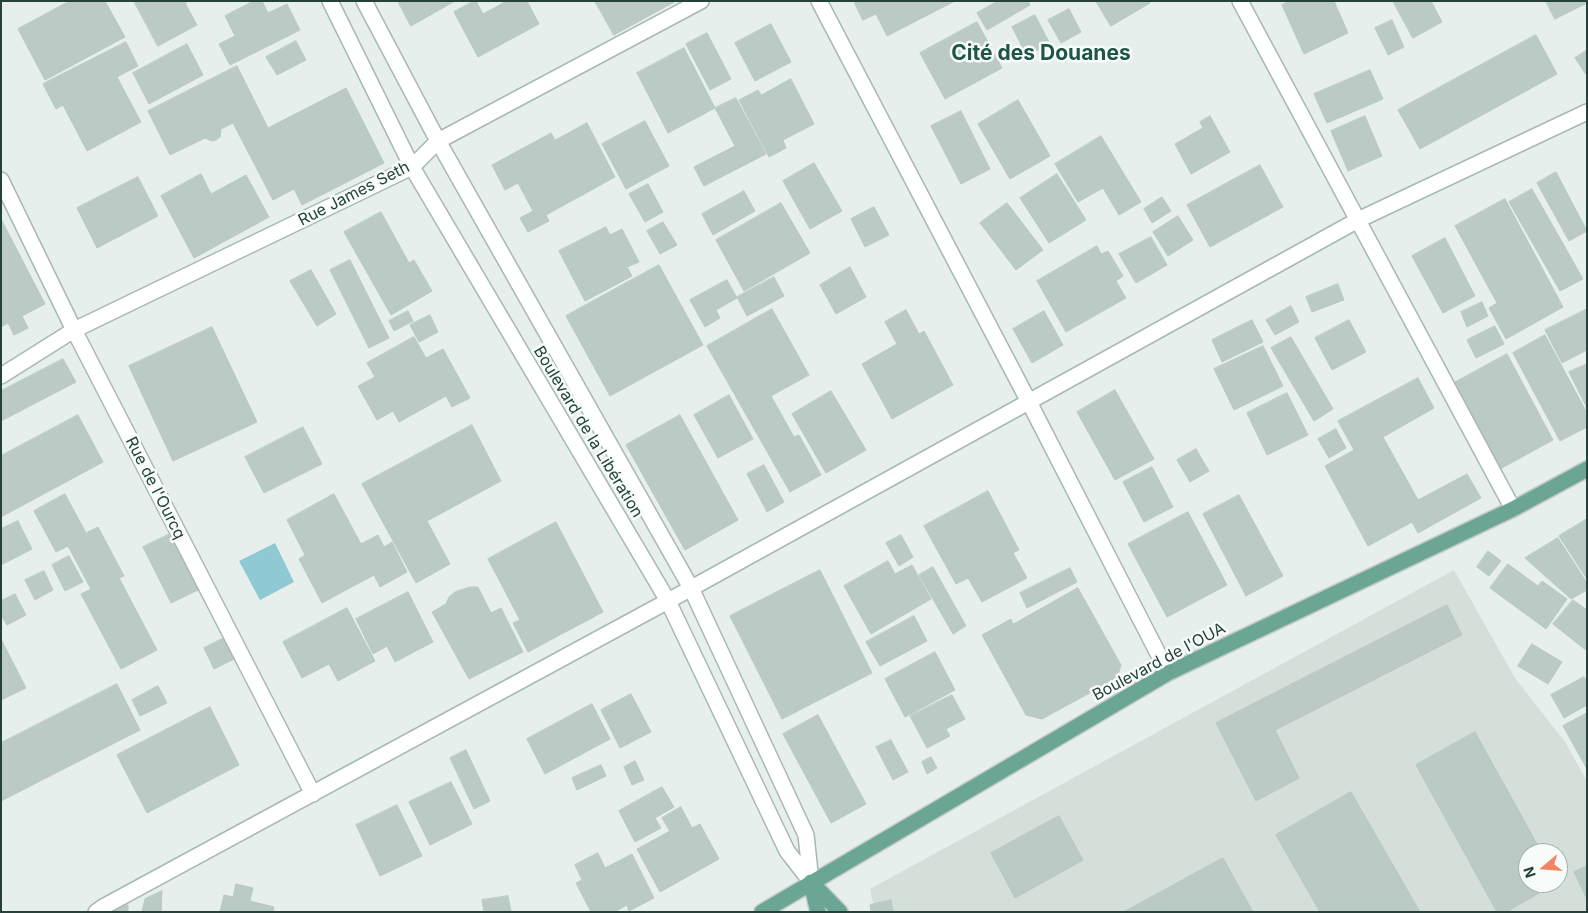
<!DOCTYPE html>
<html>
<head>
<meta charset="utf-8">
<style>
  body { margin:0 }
  #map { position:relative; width:1588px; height:913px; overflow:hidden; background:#e6efeb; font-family:Inter,sans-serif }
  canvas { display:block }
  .frame { position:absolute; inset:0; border:2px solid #24423a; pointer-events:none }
  .north { position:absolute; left:1518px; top:843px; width:50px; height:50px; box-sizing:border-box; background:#f7fbf9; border:1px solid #a3b1ad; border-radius:50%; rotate:252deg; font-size:14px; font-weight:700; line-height:20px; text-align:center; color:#24423a }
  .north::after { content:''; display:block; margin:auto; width:18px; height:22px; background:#f4845f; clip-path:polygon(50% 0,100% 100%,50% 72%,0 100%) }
</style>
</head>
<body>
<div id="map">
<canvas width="1588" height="913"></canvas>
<div class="frame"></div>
<div class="north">N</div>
</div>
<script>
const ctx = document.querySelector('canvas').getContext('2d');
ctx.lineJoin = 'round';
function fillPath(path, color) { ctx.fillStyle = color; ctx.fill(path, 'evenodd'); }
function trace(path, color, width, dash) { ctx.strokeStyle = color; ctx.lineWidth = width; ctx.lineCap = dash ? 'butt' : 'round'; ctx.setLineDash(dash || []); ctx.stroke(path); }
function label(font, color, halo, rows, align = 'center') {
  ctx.font = font + ' Inter,sans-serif'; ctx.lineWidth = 5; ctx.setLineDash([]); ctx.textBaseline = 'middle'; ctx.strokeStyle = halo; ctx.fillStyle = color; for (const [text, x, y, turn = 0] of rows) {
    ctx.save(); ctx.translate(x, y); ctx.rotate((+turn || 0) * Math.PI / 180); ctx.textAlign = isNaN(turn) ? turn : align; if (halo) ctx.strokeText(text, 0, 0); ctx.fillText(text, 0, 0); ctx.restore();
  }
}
fillPath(new Path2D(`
  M1454,570L1515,678L1565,742L1587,781V912H875L870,889ZM1528,853H1558V883H1528Z`), '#d4dfda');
fillPath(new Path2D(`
  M275,543L294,582L260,600L239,561Z`), '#8ec9d4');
const building = new Path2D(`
  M70,1H105L125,37L45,80L18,29Z
  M134,1H189L185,3L197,25L158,46Z
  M254,1H262L268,13L287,4L300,30L230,65L219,44L235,36L225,16Z
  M398,1H455L411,26Z
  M474,1H476L483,14L507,1H527L539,24L478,57L454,12Z
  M595,1H676L614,35Z
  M854,1H955L887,36L876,14L863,20Z
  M998,1H1028L1030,5L987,30L977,13Z
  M1096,1H1149L1150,3L1111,26Z
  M1290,1H1334L1348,33L1304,54L1282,5Z
  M1393,1H1431L1442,22L1413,38Z
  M1546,1H1587V3L1555,19Z
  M1069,9L1081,32L1061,43L1048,20Z
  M1035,15L1050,44L1027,56L1012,27Z
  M1392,20L1404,47L1388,55L1375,28Z
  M977,22L1002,68L945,99L920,53Z
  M771,24L791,62L755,81L735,43Z
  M707,33L731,79L710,90L686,44Z
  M1536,35L1557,74L1420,149L1398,110Z
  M296,41L306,60L277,75L266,57Z
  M126,42L138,66L117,77L141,122L87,151L63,105L56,109L43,84Z
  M187,44L203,75L149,104L133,73Z
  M684,48L715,108L668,133L637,73Z
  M1587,50V76L1575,58Z
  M237,66L268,128L346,88L384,163L302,205L294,189L273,200L233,123L221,129L220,137L216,140L212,141L205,138L170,155L148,111Z
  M1370,70L1383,99L1327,123L1314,94Z
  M791,79L814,124L783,140L786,148L769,157L739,100L758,90L761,95Z
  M736,98L766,154L704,186L694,167L735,146L715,108Z
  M1018,100L1050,156L1010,179L978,124Z
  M961,111L990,169L961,184L931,126Z
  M1210,116L1230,152L1191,174L1175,144L1203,128L1200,122Z
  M1365,116L1382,156L1348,171L1331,131Z
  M645,121L669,166L626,189L602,144Z
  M587,123L615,177L546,215L549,221L528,232L520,218L533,211L518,183L505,190L492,165L551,133L555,140Z
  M1101,136L1141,202L1119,215L1103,188L1078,202L1055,164Z
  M814,163L842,211L810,229L783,181Z
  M1260,165L1283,207L1210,247L1187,205Z
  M1556,172L1587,231L1569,241L1537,183Z
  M201,174L211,194L246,175L269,217L194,258L161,196Z
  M1057,174L1086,220L1049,243L1020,198Z
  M138,177L158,216L97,248L77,208Z
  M648,184L663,212L645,222L629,194Z
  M1532,189L1583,279L1560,291L1509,202Z
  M744,191L755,211L713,235L702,214Z
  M1162,197L1171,211L1152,223L1144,209Z
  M1505,199L1563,307L1506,339L1489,308L1497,303L1455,226Z
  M781,203L810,253L744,291L716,240Z
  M1007,203L1043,250L1016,270L980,223Z
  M874,207L889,235L865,247L851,219Z
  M381,212L409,263L414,260L432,291L391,315L344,232Z
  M1178,216L1193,240L1168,256L1153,232Z
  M1,219L45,304L22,316L28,328L14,335L8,323L1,327Z
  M663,222L677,245L660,254L647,231Z
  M606,227L610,235L622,229L639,262L627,267L632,276L585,301L559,251Z
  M1151,237L1167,265L1136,283L1119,254Z
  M1445,238L1475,296L1443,313L1412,256Z
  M1097,246L1101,254L1108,251L1123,276L1116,281L1126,298L1066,332L1037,281Z
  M350,260L389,338L369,348L330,270Z
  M659,265L703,345L610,396L566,316Z
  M850,267L866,297L836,314L820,285Z
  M311,270L336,314L317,326L290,281Z
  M774,277L784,296L747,316L737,297Z
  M727,280L737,298L716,310L720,318L705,327L690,300Z
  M1338,284L1344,300L1312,312L1306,297Z
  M1482,302L1488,316L1467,327L1461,312Z
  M1291,306L1299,322L1275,335L1266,320Z
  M772,309L809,375L771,396L794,437L799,435L821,475L790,492L707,346Z
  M1587,309V350L1562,363L1545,330Z
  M906,310L919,334L924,331L953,385L892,419L862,364L897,344L885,322Z
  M408,311L413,321L394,331L389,321Z
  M1044,311L1063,345L1032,363L1013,329Z
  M430,315L438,332L419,342L410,325Z
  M1252,320L1263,342L1222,362L1212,340Z
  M1349,320L1366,352L1332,370L1315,338Z
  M1495,326L1504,344L1476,358L1467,340Z
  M212,327L257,422L173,461L129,366Z
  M1545,335L1587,413V427L1560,441L1513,353Z
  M414,337L426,358L443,349L470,398L452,407L446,396L399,422L393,411L377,420L358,386L375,377L367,363Z
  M1291,337L1333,409L1314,421L1271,348Z
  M1263,346L1283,386L1234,410L1214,369Z
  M1507,354L1553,440L1500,469L1454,383Z
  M63,359L76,382L1,421V391Z
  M1587,364V408L1569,372Z
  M1418,378L1434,408L1383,437L1418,500L1467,474L1481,498L1418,533L1412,522L1368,546L1325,466L1354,450L1338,421Z
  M1115,390L1154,459L1115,480L1077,412Z
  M831,391L866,450L826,473L792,414Z
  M1287,393L1308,435L1267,455L1247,413Z
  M729,395L753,439L718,458L694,415Z
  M78,415L103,462L1,517V456Z
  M680,415L738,520L685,550L626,445Z
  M472,425L501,481L427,521L450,564L416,583L362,484Z
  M303,427L322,464L264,493L245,457Z
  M1336,429L1346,448L1329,458L1318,439Z
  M1196,449L1209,471L1190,482L1177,460Z
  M764,465L784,502L767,512L747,474Z
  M1152,467L1173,507L1144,522L1123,482Z
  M988,491L1019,550L1013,553L1027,578L982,602L968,578L956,584L924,526Z
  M65,494L86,533L98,527L124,576L119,578L157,650L121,669L81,594L91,589L68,546L56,552L34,511Z
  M334,494L361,544L378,535L384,547L392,542L407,572L380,587L374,575L322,603L299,559L305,555L287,520Z
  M1239,495L1283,576L1246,596L1203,514Z
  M1188,512L1227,585L1167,617L1128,544Z
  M1587,519V579L1559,536Z
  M18,521L32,549L1,565V529Z
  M556,522L603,612L528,652L513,623L520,620L488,559Z
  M170,534L198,590L171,603L143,547Z
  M901,535L913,557L899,566L886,543Z
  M1558,538L1587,583V590L1571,599L1525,558Z
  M1488,551L1501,561L1489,576L1477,567Z
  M69,556L83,582L65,591L52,565Z
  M888,561L895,574L912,565L931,599L871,634L844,586Z
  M1508,564L1538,586L1542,581L1567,599L1546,629L1490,588Z
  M933,567L966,626L953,634L919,575Z
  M1070,568L1077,582L1027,608L1020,593Z
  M820,570L872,673L782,719L730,616Z
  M44,571L53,590L35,600L25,580Z
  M470,587H478L491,613L501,608L523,652L469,679L432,612L446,604L449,597L455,592Z
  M1078,588L1121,665L1117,678L1042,719L1026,715L982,635L1011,619L1013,624Z
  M408,592L433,642L395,662L387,646L373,654L356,619Z
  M15,594L26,615L7,625L1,615V601Z
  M1573,600L1587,610V651L1553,624Z
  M1447,605L1462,635L1275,730L1299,778L1256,801L1216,723Z
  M347,608L375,661L338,681L329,664L302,678L283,642Z
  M914,616L927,641L880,666L866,642Z
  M226,637L236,658L214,669L204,648Z
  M1,639L26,688L1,700Z
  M1532,644L1562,662L1548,684L1518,666Z
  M935,652L955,690L905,717L885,679Z
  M1584,677L1587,681V705L1564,718L1551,695Z
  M117,684L140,730L1,801V743Z
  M158,686L167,703L140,716L132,700Z
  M631,694L651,732L620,748L601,710Z
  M952,695L965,719L946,729L950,736L927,748L910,716Z
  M592,704L610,739L545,774L527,739Z
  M210,707L239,765L147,813L117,755Z
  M1587,713V769L1563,726Z
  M818,715L866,804L831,823L783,734Z
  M1475,732L1542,853H1528V883H1557L1506,912H1497L1416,765Z
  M891,740L908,772L893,780L876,747Z
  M466,750L490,801L474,809L450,758Z
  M931,757L937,768L927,774L922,762Z
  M635,761L644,780L632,785L624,767Z
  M601,765L606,776L577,790L572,778Z
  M451,782L472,824L430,845L409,802Z
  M662,787L674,807L655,818L661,828L635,842L619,811Z
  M1351,792L1420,912H1320L1276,835Z
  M397,805L422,856L380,876L356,825Z
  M681,807L692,828L700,824L719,859L660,892L637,849L670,831L662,818Z
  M1059,816L1083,860L1015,898L991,853Z
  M598,853L605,868L632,854L654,898L629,911L627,905L614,912H591L576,883L582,880L575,865Z
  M1223,858L1253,912H1124Z
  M1587,866V899L1574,872Z
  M236,884L253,888L250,901L274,907L273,912H220L224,895L233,897Z
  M162,891L161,912H142L145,899Z
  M508,896L511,912H484L482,900Z
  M891,900L893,912H871L870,905Z
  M109,904L128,905V912H109Z`);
fillPath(building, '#bbcac4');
trace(building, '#b8c9c2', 1);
const minor = new Path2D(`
  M330,1L412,167L668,601L787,851L811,882
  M364,1L438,141L691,588L806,835L811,882
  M819,1L1029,402L1168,673
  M1240,1L1513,509
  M1,180L74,330L313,794
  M1,376L74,330L412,167L438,141L701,1
  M96,912L103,907L668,601L1358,220L1587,112`);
const major = new Path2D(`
  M811,882L840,912
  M811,883L818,912
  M762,912L1168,673L1513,509L1587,469`);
trace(minor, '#a8b8b2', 18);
trace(major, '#c2cac8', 18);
trace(minor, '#fff', 15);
trace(major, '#6aa596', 15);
label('16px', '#24423a', '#f7fbf9', [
  ["Rue James Seth",354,194,-27],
  ["Boulevard de la Libération",588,432,59],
  ["Rue de l'Ourcq",155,488,63],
  ["Boulevard de l'OUA",1159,662,-28]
]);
label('bold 21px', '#1f5548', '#f7fbf9', [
  ["Cité des Douanes",1041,54]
]);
</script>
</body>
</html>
